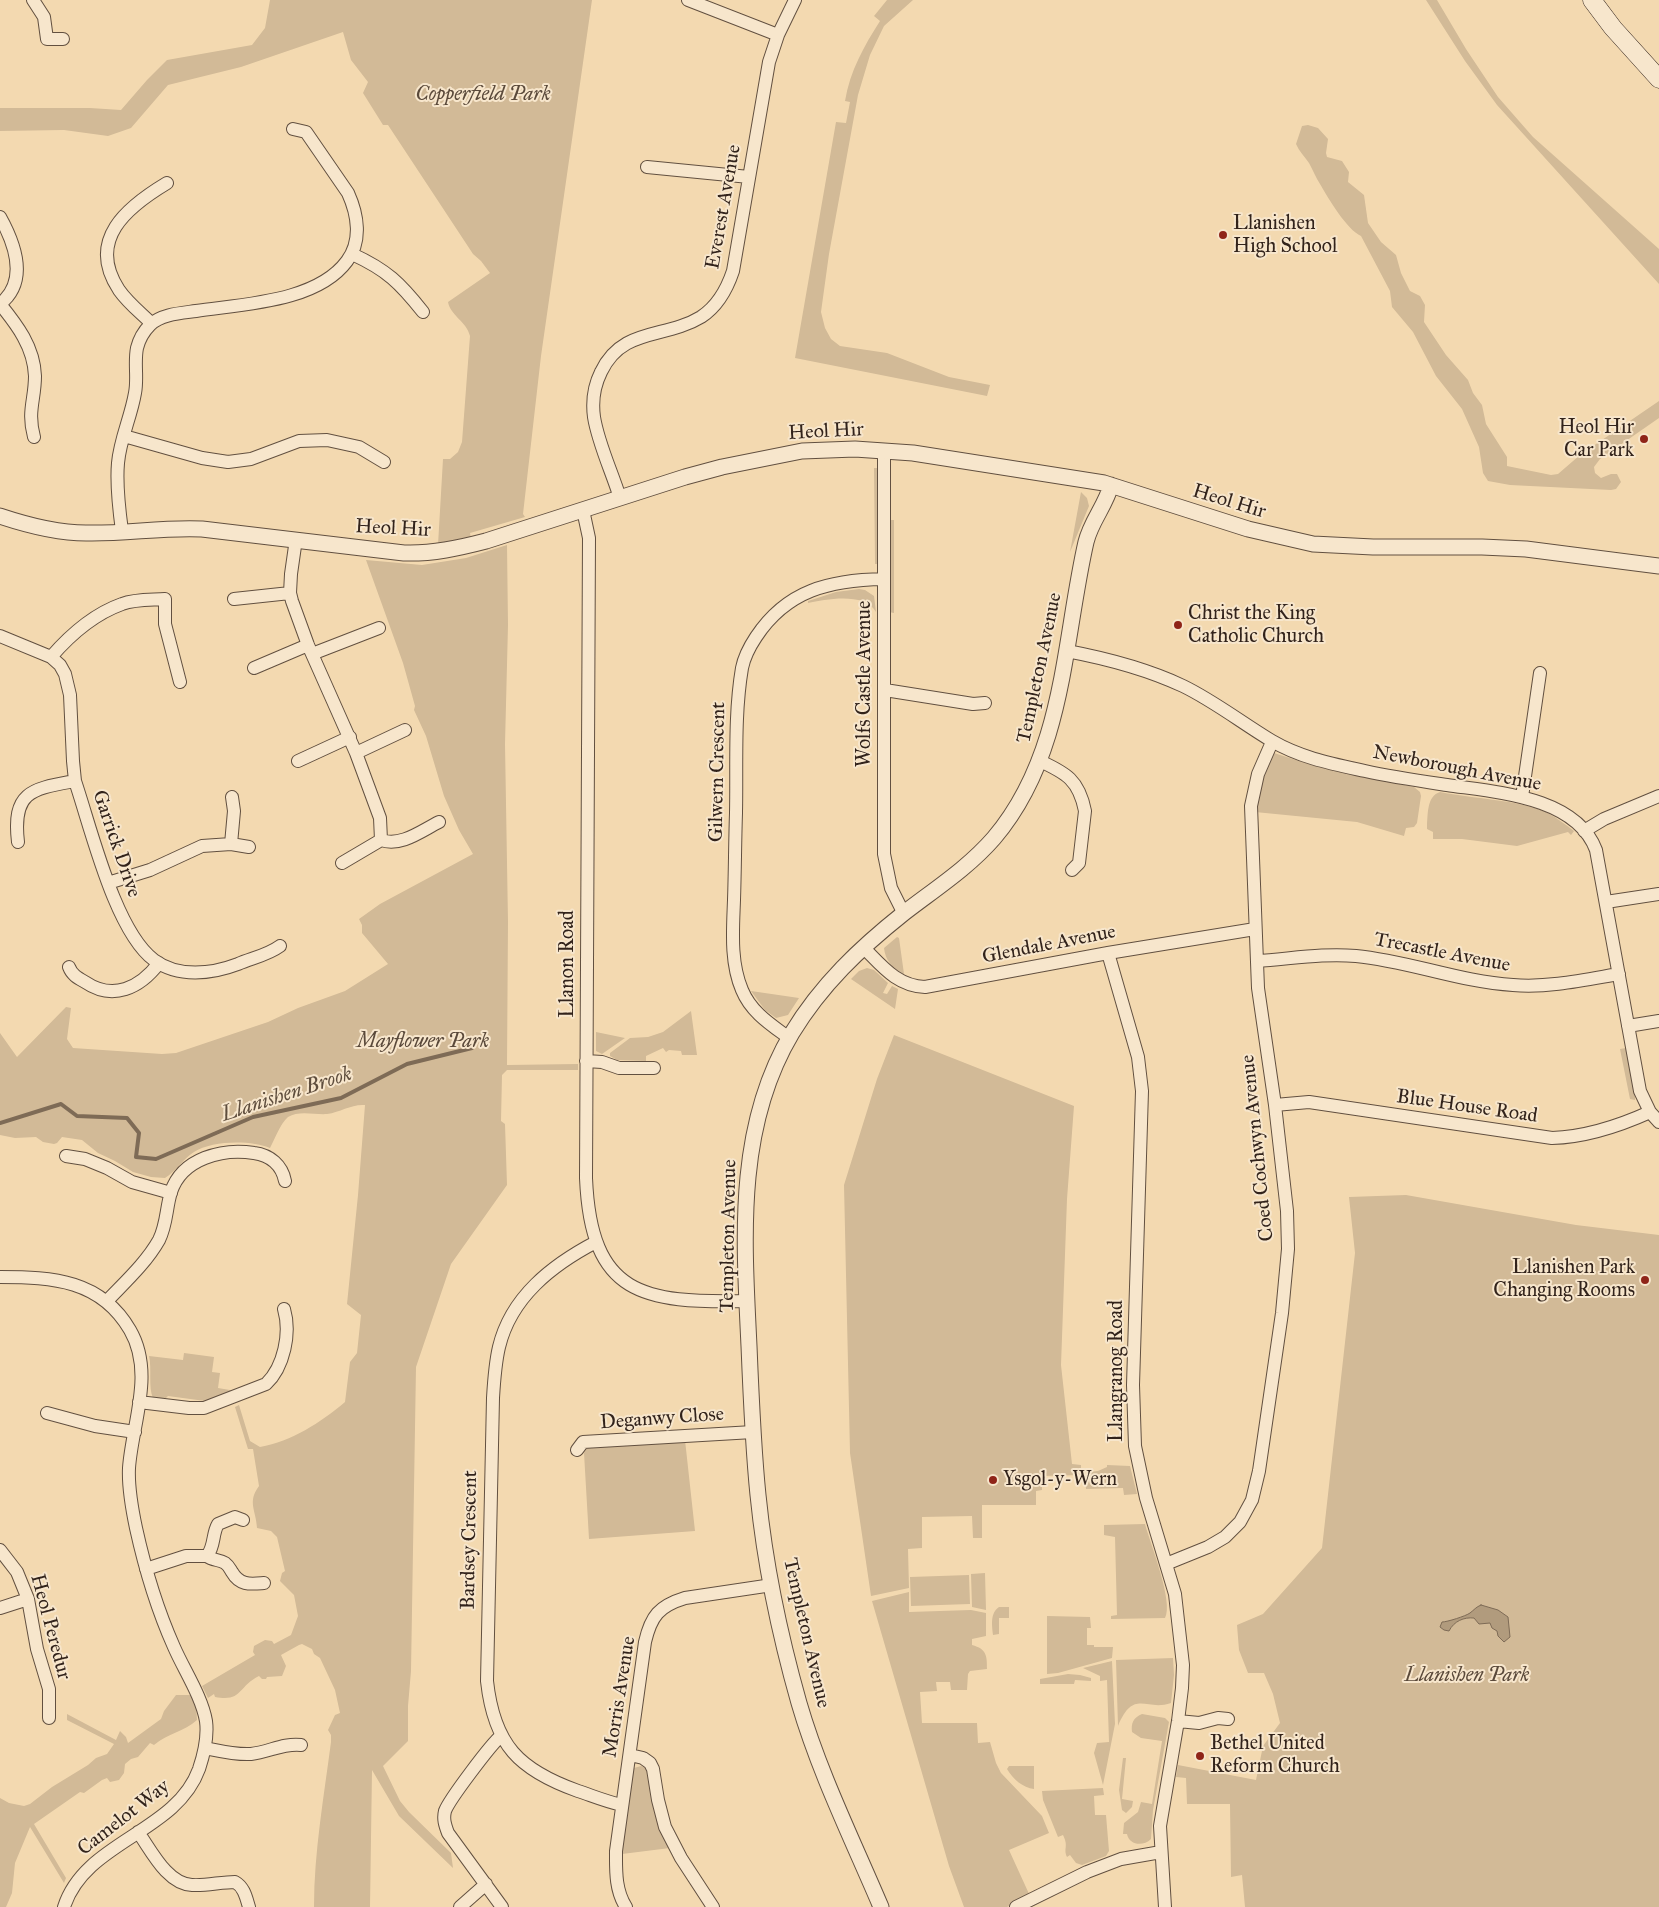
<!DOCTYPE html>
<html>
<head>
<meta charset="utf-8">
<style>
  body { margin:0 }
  canvas { display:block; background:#f3d9b0 }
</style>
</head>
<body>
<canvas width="1659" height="1907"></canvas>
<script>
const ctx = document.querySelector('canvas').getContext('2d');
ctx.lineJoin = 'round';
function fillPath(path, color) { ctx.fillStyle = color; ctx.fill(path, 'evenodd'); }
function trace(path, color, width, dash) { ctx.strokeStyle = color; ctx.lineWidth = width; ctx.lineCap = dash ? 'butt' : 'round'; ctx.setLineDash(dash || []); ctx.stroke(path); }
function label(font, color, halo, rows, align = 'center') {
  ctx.font = font + ' "IM FELL Great Primer",serif'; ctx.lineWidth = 4; ctx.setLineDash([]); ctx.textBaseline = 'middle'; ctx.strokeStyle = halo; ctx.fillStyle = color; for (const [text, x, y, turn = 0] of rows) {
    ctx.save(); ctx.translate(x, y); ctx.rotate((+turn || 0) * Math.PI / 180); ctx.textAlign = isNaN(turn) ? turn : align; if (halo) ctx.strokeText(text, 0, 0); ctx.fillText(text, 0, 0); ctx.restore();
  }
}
fillPath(new Path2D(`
  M270,0H592L541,356L523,514L525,517L470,533L471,538L438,545L443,459H450L458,452L462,442L470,336C467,322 450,315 448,302L490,273L481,261L473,254L388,125H383L363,93L368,82L351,60L343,32L241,67L168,85L131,128L108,136L64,130L0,131V108H90L121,110L147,80L167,60L252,45L265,28Z
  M887,0H913L884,26L870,55L858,95L829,254L821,312L825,328L831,339L840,346L887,353L949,377L990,385L987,396L795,358L836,122L846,123L850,102L845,101C850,71 864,46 880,21L874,16Z
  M1426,0H1437L1466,49L1498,97L1533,137L1659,249V284L1497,105L1465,61Z
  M1308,125L1318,128L1328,139L1326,153L1327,157L1342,161L1349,172L1348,182L1364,195L1368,223L1381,242L1396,255L1401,273L1410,291L1420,296L1425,305L1424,322L1446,355L1468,380L1473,393L1482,405L1486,424L1507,457V466L1551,475L1558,474L1580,455L1659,401V418L1600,459L1594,467L1595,473L1601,478L1611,474H1617L1621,482L1616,489L1611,490L1510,485L1488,481L1483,473L1479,447L1462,409L1436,376L1413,332L1392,307L1390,291L1361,236C1347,230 1328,198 1320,184C1316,178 1313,170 1309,163C1304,156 1299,151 1296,144L1302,126Z
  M874,468H877L879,473V564H875Z
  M1081,492L1087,498L1089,506L1070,552Z
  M891,520H894V613L889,612V521Z
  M507,545L508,625L505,744L508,922L507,1065L578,1064V1070H507L502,1075L501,1121L505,1124L507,1185L451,1264L416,1367L411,1671L408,1706V1741L383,1766L400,1801L409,1812L451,1853L453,1868L399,1816L372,1770L370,1907H314C314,1852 324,1796 331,1742V1735L328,1730L335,1715L340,1713L335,1690L320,1658L314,1654L312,1649L302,1644L299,1645L281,1655L286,1666L282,1676L267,1677L266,1679H262L259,1676C237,1687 243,1702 215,1697L214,1694L208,1698L202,1686L255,1655L253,1652L254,1646L265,1640L272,1641L274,1644L291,1635L298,1616L294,1595L280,1581L282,1573L285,1571L277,1537L271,1531L257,1528C256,1510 247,1502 259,1486L253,1449H248L235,1407L239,1405L250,1441L260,1447C292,1441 320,1423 345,1402L350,1362L357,1353L361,1315L347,1304L358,1195L365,1105C351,1104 341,1112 327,1114C315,1115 299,1110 288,1117C280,1124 275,1139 270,1148C252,1140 212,1140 194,1152C183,1159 176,1171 165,1178L151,1177L133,1172L115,1161L98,1153L82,1140L62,1137L57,1143L54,1144L43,1142L36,1137L15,1138L0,1135V1033L17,1057L66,1007L71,1008L67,1039L73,1048L162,1054L176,1053L268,1022L298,1008L345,991L388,964L362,933V925L359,919L380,904L473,854L459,830L444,796L426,736L414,710L415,706L403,663L366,560L422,565L466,558Z
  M859,589L865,590L874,596L876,612C865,592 827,599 808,603V601L836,592Z
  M1274,753L1318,767L1414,787L1420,792L1421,796L1417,823L1414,827L1406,828L1404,836L1357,822L1255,812L1264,770Z
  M1440,792C1474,799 1516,799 1548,813C1557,818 1566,825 1574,831L1571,835L1568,832L1517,846L1462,839H1433V832L1427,829V825C1428,813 1427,796 1440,792Z
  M897,937L899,938L904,974C893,969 885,960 884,948Z
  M867,968L874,970L888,983L883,993L887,994L892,986L898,989L895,1009L851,979L859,971Z
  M751,991L799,998L788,1015L776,1018L765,1010Z
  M691,1011L697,1055H682L681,1051L669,1050L666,1052L663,1048L646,1056V1061L617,1060L610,1056V1053L630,1038L648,1037L663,1032Z
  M596,1032L625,1038L602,1054L596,1051Z
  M894,1035L1074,1106L1067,1199L1061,1365L1072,1464L1081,1465V1475L1042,1476V1490L1036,1491V1505H982V1538H973L972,1516L922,1517V1548L908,1549L909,1588L871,1596L850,1453L844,1185L877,1079Z
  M1626,1048L1635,1096V1100L1630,1099L1620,1049Z
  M1406,1195L1576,1225L1659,1235V1907H1245L1242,1875L1231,1877L1230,1804H1187L1186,1778L1176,1777L1178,1765L1256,1780L1263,1746L1280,1723L1273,1694L1264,1673H1248L1239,1650L1237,1625L1263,1614L1322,1548L1355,1253L1349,1197Z
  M184,1353L214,1357L212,1372L220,1373L218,1388L236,1391L205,1401L168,1396L164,1400L153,1398C148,1388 152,1368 149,1356L183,1360Z
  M685,1440L695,1531L589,1539L584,1453L587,1448Z
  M1107,1465L1130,1466L1137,1494L1124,1495L1123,1488L1086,1489L1085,1478H1087L1088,1472L1098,1471L1107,1467Z
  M1145,1524C1150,1543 1174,1602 1165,1618L1111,1619V1616L1117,1615L1115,1537L1104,1535V1525Z
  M985,1573L986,1610L972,1607L971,1574Z
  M969,1575L970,1604L911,1606L910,1577Z
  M909,1592V1612L971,1610L986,1613V1636L972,1639V1645C987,1649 987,1656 987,1669L970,1671L968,1674L967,1690H951L950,1682H936L937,1691L920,1692L922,1723H977L978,1743L990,1742L996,1763L1001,1773L1042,1816L1049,1833L1009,1850L1030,1896L1007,1907H964L949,1866L872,1601Z
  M999,1607H1009V1618H999V1634L993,1635C992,1625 990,1613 999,1607Z
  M1047,1616L1090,1617L1091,1628H1087V1645H1094V1647H1113L1112,1658L1058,1673L1047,1674Z
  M1173,1658L1174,1675L1171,1703C1146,1712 1134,1688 1118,1726L1116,1660Z
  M1112,1661L1115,1724L1103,1785L1094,1753L1097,1743L1109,1742L1107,1680L1100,1681V1676L1083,1668Z
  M1068,1674L1080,1675L1091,1678V1681L1075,1680L1074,1684H1040V1679Z
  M176,1695H191L196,1704L197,1720C184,1732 168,1733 154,1745L150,1743L138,1757L131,1759L125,1764L124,1773L119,1780L110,1782L107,1778L102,1780L84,1793L80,1792L34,1824L66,1878L64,1883L30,1827L15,1863L12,1893L6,1907H0V1798L9,1803L24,1806L30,1804L52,1787L88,1765L96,1758L107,1754L114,1744L67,1720V1714L116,1740L120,1731L126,1737L128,1743L161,1719L164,1711Z
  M1142,1714L1165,1718L1169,1722L1153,1810L1151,1839C1143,1847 1129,1845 1127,1834H1123L1124,1823L1138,1812L1141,1802L1152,1804L1162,1741L1141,1738L1132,1732C1131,1723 1133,1718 1142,1714Z
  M1123,1758H1126L1122,1799L1133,1801L1132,1807L1126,1813L1122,1810L1119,1790Z
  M641,1766L648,1769L670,1848L622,1854L633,1772L634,1768Z
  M1009,1766H1034V1789C1023,1788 1013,1779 1007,1769Z
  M1103,1788L1104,1795L1094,1796L1095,1815H1106L1109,1851L1106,1856L1082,1865L1076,1863L1070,1855L1067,1857C1063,1848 1069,1847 1063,1835L1058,1837L1043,1800L1042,1791Z`), '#d2ba97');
const water = new Path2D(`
  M1481,1605L1498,1610L1508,1617L1510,1637L1504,1642L1498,1636L1497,1631L1492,1628L1490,1623L1479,1624L1474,1618C1464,1617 1454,1621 1449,1631L1444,1630L1440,1627L1442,1622C1447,1622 1466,1616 1470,1613C1474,1610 1476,1607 1481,1605Z`);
fillPath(water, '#b19b7d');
trace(water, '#7e6b56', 1);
trace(new Path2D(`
  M0,1123L61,1104L77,1116L127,1118L139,1133L136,1157L156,1159L253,1117L341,1098L407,1064L472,1048`), '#7e6b56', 4);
const minor = new Path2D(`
  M33,0L44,17L47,39H63
  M688,0L778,35
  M647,167L749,177
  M0,217C15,244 29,281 0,304
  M352,254C387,270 400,283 423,312
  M0,304C17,325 34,347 35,376C35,400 27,411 34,437
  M151,323C141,313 128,303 119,290C86,240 127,207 167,183
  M124,436L202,458L228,462L251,459L299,441L327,440L359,447L384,462
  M884,450V854L891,888L904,914
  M620,498C612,472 598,443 594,417C592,402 594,386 601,372C622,327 665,339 701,317C718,306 727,289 733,271L769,62L778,35L795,0
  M583,510L589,538L586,1178C591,1296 643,1303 747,1301
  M122,531C119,509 116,485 118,463C120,439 131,417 135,393C138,378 134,363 137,348C139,340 144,331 150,325C161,314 182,313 196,311C243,304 317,302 347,261C362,241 358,215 348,193L306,132L293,129
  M296,539L291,574L290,593L292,601L308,645L356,753L380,818L381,840C401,847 421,831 439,822
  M234,599L290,593
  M0,636L51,657L60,665L65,674L70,695L73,761L75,781C91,828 115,931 154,960C178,978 212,974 238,964C252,958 268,955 280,946
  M1067,651C1104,658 1149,670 1183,686C1214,701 1242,723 1272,741C1301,758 1333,764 1365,771C1392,777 1420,781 1447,785C1494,792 1576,796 1596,850L1640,1091L1650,1112L1659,1122
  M312,654L379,628
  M51,657C70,635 94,614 122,604C135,599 151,600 165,599V624L180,682
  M254,668L308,645
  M885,690L973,704L985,703
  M356,753L405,730
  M298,761L350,737
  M1040,761C1066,773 1079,780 1085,811L1079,863L1072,870
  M1522,797L1540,673
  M1584,831L1604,819L1659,796
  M18,842C12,791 32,789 75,781
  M231,844L234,811L232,797
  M342,863L381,840
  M108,883L150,870L202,846L231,844L249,847
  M1606,902L1659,894
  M864,948C882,966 897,986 925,987L1108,953L1255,929
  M1108,953L1138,1057L1142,1091L1133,1385L1135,1446L1146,1498L1175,1594L1183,1665L1182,1688L1178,1721L1160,1826L1165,1907
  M1257,961C1290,959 1323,953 1356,956C1409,961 1460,982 1513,985C1548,988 1584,980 1619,974
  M69,967C72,975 78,978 85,982C113,1001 140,988 159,963
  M1628,1026L1659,1021
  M789,1038C770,1024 751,1012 742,990C730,962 733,929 734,900C735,871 735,842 736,813C737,765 734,715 742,668C744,658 750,646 756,637C787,590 830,580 884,579
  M586,1061L602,1062L619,1068H654
  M1275,1105L1309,1102L1552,1138C1587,1137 1619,1126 1650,1112
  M66,1156L85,1159L107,1168L132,1182L171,1193
  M596,1242C552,1265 511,1297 499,1347C495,1364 494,1381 493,1398L487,1681C494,1745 519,1770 578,1791C593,1796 607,1802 622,1805
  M0,1277C53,1277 101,1280 130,1330C155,1373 132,1424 129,1468C128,1488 132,1509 136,1528C145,1569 157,1609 174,1647C184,1670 202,1697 206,1721C208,1736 204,1754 199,1769C176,1833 85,1841 64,1907
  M107,1301C125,1282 146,1263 159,1240C167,1224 166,1208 171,1192C182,1158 223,1148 254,1153C270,1155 282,1165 285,1181
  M139,1402L189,1408H204L266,1384C284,1367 291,1333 284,1309
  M47,1413L95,1426L135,1432
  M577,1450L583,1442L753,1432
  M0,1550L17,1572L28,1599L37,1649L49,1689V1718
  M207,1556C215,1546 212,1534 218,1524L235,1517L243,1520
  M1166,1564L1208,1547L1225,1537L1240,1522L1252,1500L1259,1471L1282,1313L1288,1249L1287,1211L1275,1105L1258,988L1251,806L1258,774L1272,742
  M146,1569L186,1556H207C213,1561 219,1559 225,1563C229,1566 230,1569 232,1572C240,1586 251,1584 264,1583
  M0,1608L28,1599
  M1178,1721L1199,1723L1218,1718L1228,1719
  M501,1736C491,1744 449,1800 445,1811C443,1819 445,1825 448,1833L502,1907
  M205,1748C220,1751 236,1755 251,1754C269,1752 283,1743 301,1745
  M630,1755L643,1758L650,1763L653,1769L658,1800L665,1827L681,1858L713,1907
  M138,1832C151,1850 167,1884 192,1885C206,1886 221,1882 235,1882C244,1887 246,1897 249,1907
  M460,1907L486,1884
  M626,1907C615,1890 616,1870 616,1851L645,1642C651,1616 659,1606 685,1598L772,1585
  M1016,1907L1087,1872L1121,1859L1161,1852`);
const tertiary = new Path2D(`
  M0,516C27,525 57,533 86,533C125,534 163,527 202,529L404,553C432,554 459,548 486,541L685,477L722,467L802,451L855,449L913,453L1104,483L1248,529L1313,544L1373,547H1482L1526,549L1659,566
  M881,1907C853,1841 819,1772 799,1703C780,1636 765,1565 758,1495C753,1446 751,1396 749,1346C744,1240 735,1128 792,1033C821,985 860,948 904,913C935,889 968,868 994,838C1065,754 1063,643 1086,542C1091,521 1106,505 1111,485`);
const secondary = new Path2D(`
  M1592,0L1613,28L1659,79`);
trace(minor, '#625040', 14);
trace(tertiary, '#625040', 17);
trace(secondary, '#32231b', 19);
trace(minor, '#f7e6cc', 12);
trace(tertiary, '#f7e6cc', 15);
trace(secondary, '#f7e6cc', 18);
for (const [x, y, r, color] of [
  [1223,235,5,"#8f2418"],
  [1644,439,5,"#8f2418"],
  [1178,625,5,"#8f2418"],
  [1645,1280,5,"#8f2418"],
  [993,1480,5,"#8f2418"],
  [1200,1756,5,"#8f2418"]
]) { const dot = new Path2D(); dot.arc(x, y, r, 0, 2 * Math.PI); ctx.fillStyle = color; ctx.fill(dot); trace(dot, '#f7e6cc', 2); }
label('italic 20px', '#5a493a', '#f7e6cc', [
  ["Copperfield Park",483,95],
  ["Mayflower Park",423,1042],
  ["Llanishen Park",1467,1676]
]);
label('20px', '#32231b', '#f7e6cc', [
  ["Everest Avenue",724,207,-80],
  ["Heol Hir",826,432,-3],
  ["Heol Hir",1229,502,17],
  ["Heol Hir",393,529,3],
  ["Templeton Avenue",1040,668,-78],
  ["Wolfs Castle Avenue",865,684,-90],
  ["Newborough Avenue",1457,769,11],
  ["Gilwern Crescent",718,772,-89],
  ["Garrick Drive",116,844,71],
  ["Glendale Avenue",1049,945,-11],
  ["Trecastle Avenue",1442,953,11],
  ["Llanon Road",568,964,-90],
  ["Blue House Road",1467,1107,8],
  ["Coed Cochwyn Avenue",1258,1148,-96],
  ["Templeton Avenue",729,1236,-89],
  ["Llangranog Road",1117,1371,-90],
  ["Deganwy Close",662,1419,-4],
  ["Bardsey Crescent",470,1540,-89],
  ["Heol Peredur",50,1627,75],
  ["Templeton Avenue",806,1633,77],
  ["Morris Avenue",620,1697,-81],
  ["Camelot Way",124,1818,-38]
]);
label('20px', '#32231b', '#f7e6cc', [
  ["Llanishen",1233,224],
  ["High School",1233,247],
  ["Heol Hir",1634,428,"right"],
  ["Car Park",1634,451,"right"],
  ["Christ the King",1188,614],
  ["Catholic Church",1188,637],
  ["Llanishen Park",1635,1268,"right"],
  ["Changing Rooms",1635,1291,"right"],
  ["Ysgol-y-Wern",1003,1480],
  ["Bethel United",1210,1744],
  ["Reform Church",1210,1767]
], 'left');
label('italic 21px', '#5e4d3d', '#f7e6cc', [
  ["Llanishen Brook",287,1095,-18]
]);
</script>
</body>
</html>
